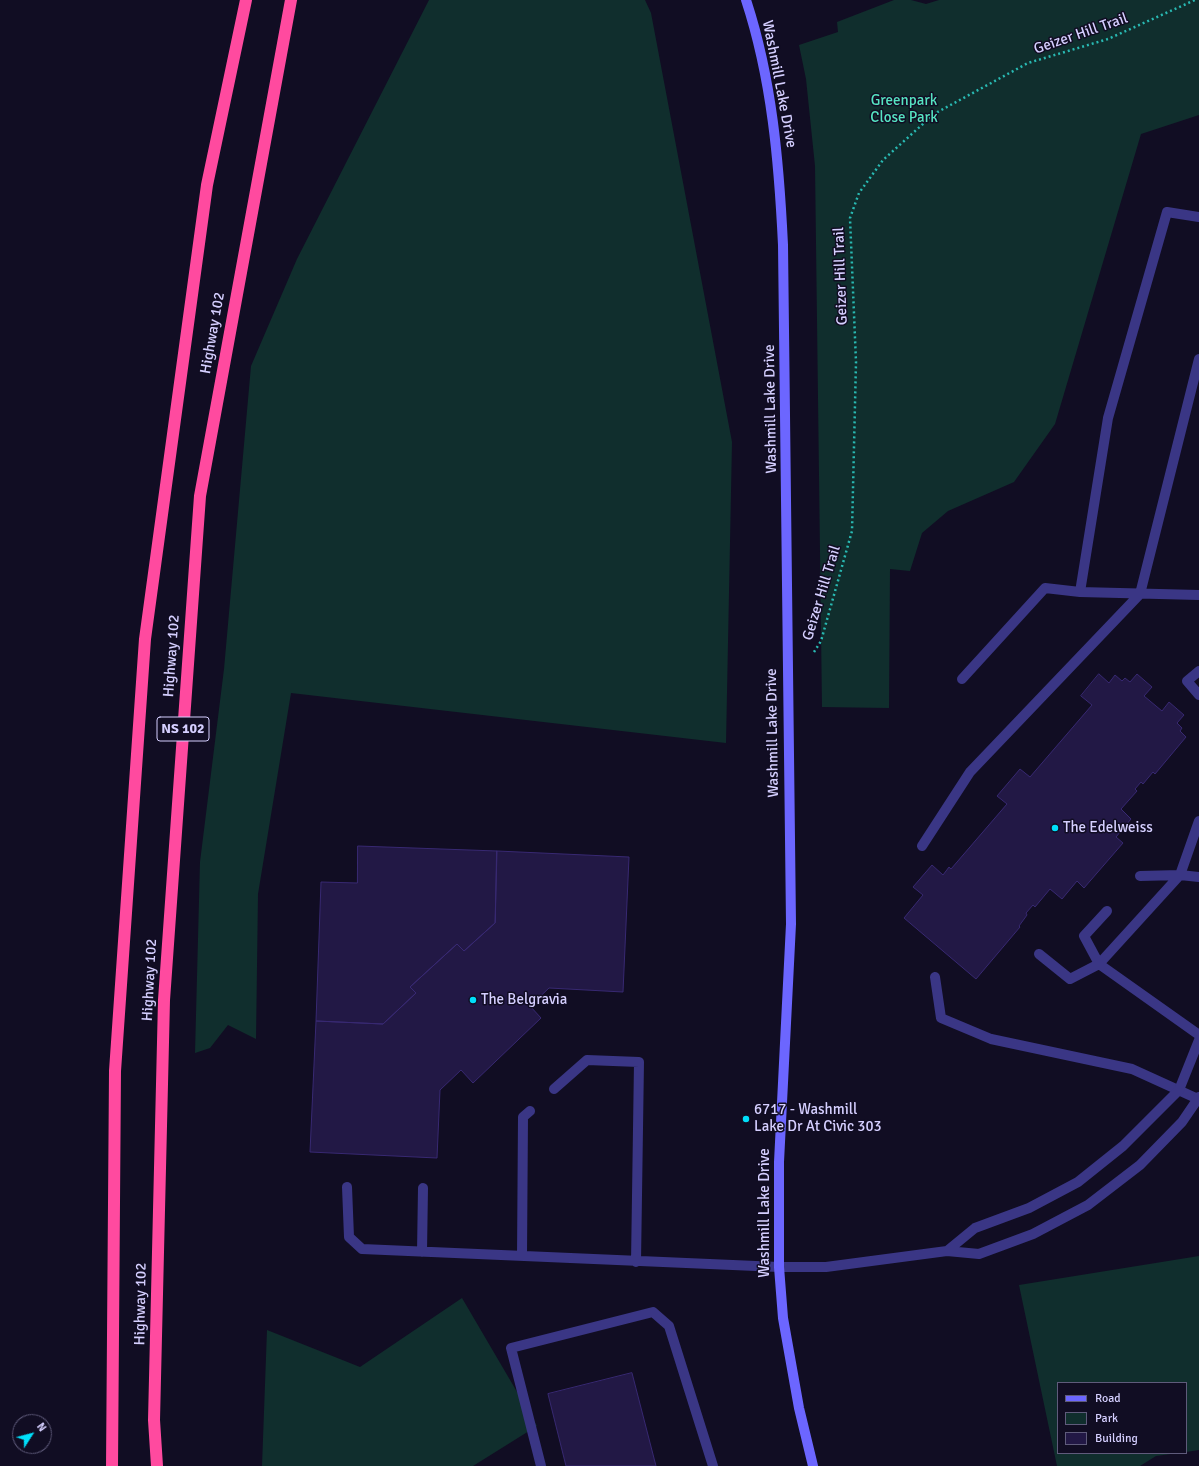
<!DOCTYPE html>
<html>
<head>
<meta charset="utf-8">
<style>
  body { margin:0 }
  #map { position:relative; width:1199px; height:1466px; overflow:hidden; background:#110d23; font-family:Signika,sans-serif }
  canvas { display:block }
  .legend { position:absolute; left:1057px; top:1382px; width:130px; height:72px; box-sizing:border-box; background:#110d23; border:1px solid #5f5b7b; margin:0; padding:5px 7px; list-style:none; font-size:12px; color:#d5cfff }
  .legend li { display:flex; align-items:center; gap:8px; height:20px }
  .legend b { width:20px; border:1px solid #5f5b7b }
  .north { position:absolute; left:12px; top:1414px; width:40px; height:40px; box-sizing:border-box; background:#110d23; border:1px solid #5f5b7b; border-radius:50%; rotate:54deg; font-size:11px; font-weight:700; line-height:16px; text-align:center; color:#d5cfff }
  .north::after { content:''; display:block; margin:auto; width:14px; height:18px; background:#00dffa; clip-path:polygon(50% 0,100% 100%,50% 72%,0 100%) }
</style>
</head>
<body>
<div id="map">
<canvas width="1199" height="1466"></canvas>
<ul class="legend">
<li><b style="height:5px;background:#6c66ff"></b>Road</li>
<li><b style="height:11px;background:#102e2d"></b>Park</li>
<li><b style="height:11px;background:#221845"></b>Building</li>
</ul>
<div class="north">N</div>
</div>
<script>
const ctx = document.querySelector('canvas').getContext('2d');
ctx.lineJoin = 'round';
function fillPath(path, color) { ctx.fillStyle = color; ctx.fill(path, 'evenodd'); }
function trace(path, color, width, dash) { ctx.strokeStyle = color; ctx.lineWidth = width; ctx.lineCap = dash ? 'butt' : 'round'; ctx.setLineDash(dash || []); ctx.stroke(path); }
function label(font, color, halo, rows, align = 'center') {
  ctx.font = font + ' Signika,sans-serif'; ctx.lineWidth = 3; ctx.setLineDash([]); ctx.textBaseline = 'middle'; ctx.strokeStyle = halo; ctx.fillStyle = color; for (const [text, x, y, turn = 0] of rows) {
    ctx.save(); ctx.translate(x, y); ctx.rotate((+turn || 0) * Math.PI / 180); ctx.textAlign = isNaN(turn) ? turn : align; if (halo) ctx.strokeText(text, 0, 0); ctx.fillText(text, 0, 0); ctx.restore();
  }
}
fillPath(new Path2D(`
  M429,0H645L651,13L732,442L726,743L291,693L258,894L256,1039L228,1025L210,1048L195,1053L200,862L224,669L251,366L297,259Z
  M894,0H911L926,4L939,0H1199V115L1141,134L1055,424L1014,482L948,511L922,533L910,571L890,569L889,708L822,707L815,166L806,79L799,45L838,32L837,22Z
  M1199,1256V1450L1186,1452V1383H1058V1453H1178L1156,1456L1140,1466H1057L1019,1285Z
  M462,1298L537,1426L473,1466H262L267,1330L360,1367Z`), '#102e2d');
const building = new Path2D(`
  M1099,674L1109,683L1115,675L1122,681L1125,678L1130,682L1137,674L1152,687L1144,696L1162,711L1169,702L1184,715L1177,723L1182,728L1180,731L1186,737L1155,774L1153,772L1143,784L1141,782L1135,789L1137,791L1121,809L1131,819L1116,837L1123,843L1084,888L1077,881L1062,899L1050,889L1035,907L1033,905L1026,913L1027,915L1019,926L1020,927L976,979L904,918L923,895L913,887L932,865L943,875L949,867L951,869L1007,804L997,796L1020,769L1030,777L1092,705L1081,696Z
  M358,846L497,851L495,923L464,951L457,944L410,987L416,993L383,1024L316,1021L321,882L357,883Z
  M497,851L629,857L623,992L549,988L530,1006L541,1018L473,1083L461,1070L440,1090L437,1158L310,1152L316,1021L383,1024L416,993L410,987L457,944L464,951L495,923Z
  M632,1373L656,1466H566L548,1394Z`);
fillPath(building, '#221845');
trace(building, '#382972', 1);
trace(new Path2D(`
  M814,652L821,641L852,531L856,362L850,218L859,193L883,160L934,114L1028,63L1108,39L1195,0`), '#29b9b2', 2.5, [2, 3]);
trace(new Path2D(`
  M1080,592L1199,595
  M1199,671L1187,681L1199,695
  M962,679L1045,588L1080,592L1108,418L1167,212L1199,217
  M922,846L970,772L1140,594L1199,359
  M1140,876L1180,875L1199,877
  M1107,911L1084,936L1099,964L1199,1035
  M1039,954L1070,979L1099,964L1180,875L1199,821
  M935,977L941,1018L991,1039L1132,1069L1198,1099
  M554,1089L587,1060L639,1062L636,1262
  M347,1187L349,1237L362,1249L779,1267
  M422,1252L423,1188
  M522,1256L523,1117L530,1111
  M541,1466L511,1348L653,1312L669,1326L713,1466`), '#3a3685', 10);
trace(new Path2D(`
  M947,1251L975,1228L1029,1208L1078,1182L1123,1146L1179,1090L1199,1040
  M779,1267H826L947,1251L979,1254L1033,1234L1088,1205L1140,1165L1182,1122L1199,1097`), '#3a3685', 10);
trace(new Path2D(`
  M746,0C772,79 779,162 783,245L791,924L779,1162V1267L783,1318L799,1408L813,1466`), '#6c66ff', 10);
trace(new Path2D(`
  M112,1466L115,1071L145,639L207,185L246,0
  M157,1466L154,1420L164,1000L200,496L291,0`), '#ff4a9f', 12);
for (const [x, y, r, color] of [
  [1055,828,4,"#00dffa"],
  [473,1000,4,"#00dffa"],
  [746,1119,4,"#00dffa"]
]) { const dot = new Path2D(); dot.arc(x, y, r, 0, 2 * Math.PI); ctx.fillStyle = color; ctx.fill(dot); trace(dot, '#110d23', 1.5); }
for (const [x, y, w] of [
  [183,729,52]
]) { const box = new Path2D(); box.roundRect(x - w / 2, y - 12, w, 24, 3); ctx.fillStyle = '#110d23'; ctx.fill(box); trace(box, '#d5cfff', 1); }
label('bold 14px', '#d5cfff', null, [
  ["NS 102",183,729]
]);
label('15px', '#d5cfff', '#110d23', [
  ["Geizer Hill Trail",1081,34,-19],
  ["Washmill Lake Drive",779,84,79],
  ["Geizer Hill Trail",841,276,-92],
  ["Highway 102",213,333,-80],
  ["Washmill Lake Drive",771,409,-91],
  ["Geizer Hill Trail",822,593,-73],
  ["Highway 102",172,656,-86],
  ["Washmill Lake Drive",773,733,-91],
  ["Highway 102",150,980,-87],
  ["Washmill Lake Drive",765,1213,-90],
  ["Highway 102",141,1304,-89]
]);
label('15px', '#56e4c2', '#110d23', [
  ["Greenpark",904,101],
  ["Close Park",904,118]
]);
label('15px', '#d5cfff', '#110d23', [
  ["The Edelweiss",1063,828],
  ["The Belgravia",481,1000],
  ["6717 - Washmill",754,1110],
  ["Lake Dr At Civic 303",754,1127]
], 'left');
</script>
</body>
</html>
